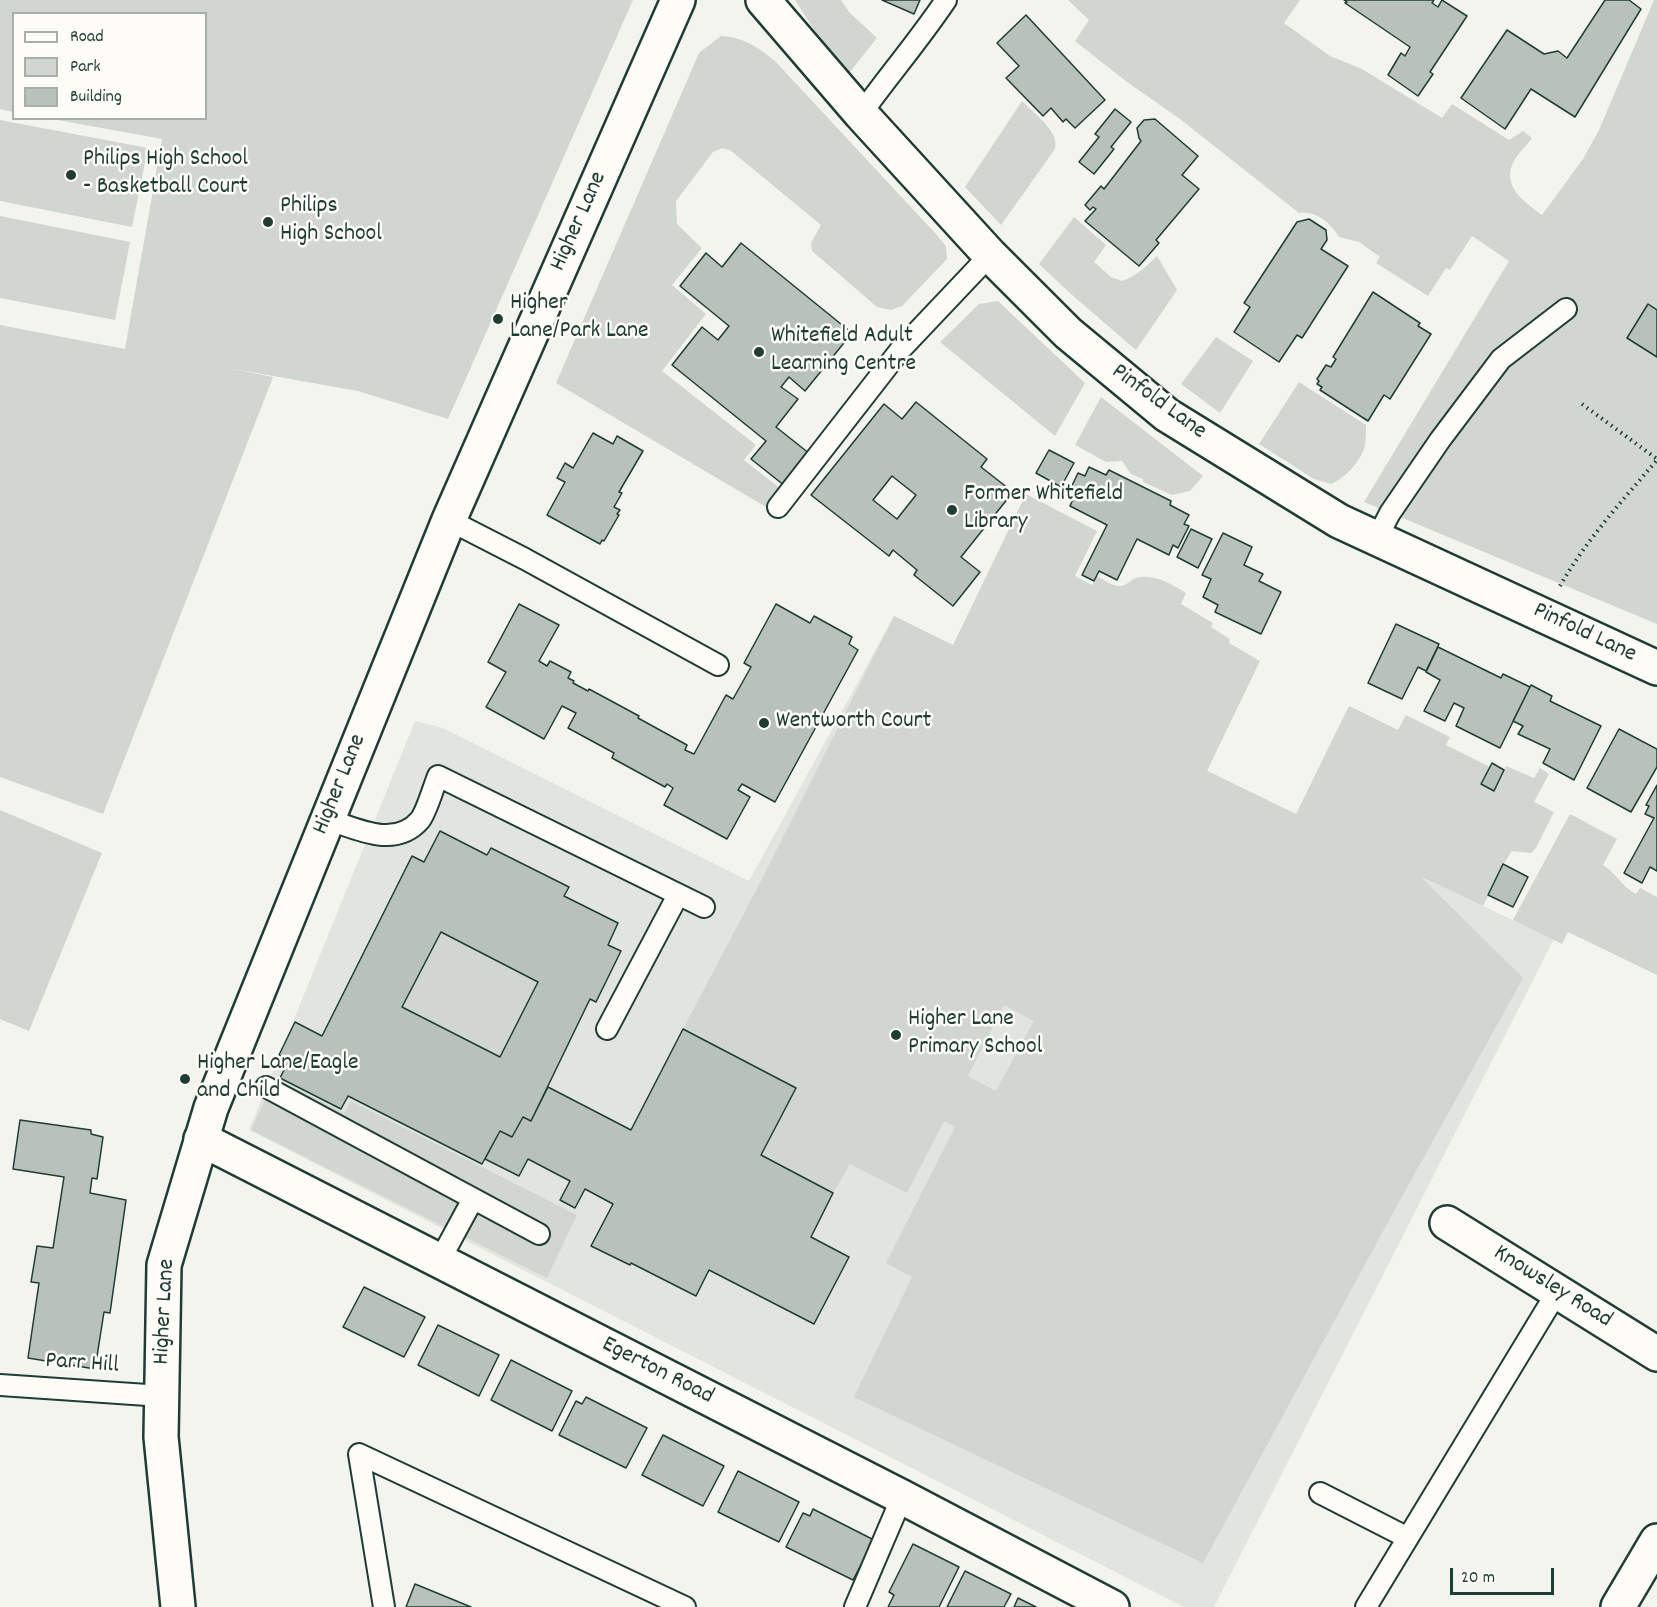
<!DOCTYPE html>
<html>
<head>
<meta charset="utf-8">
<style>
  body { margin:0 }
  #map { position:relative; width:1657px; height:1607px; overflow:hidden; background:#f4f4ef; font-family:Dekko,sans-serif }
  canvas { display:block }
  .legend { position:absolute; left:12px; top:12px; width:195px; height:108px; box-sizing:border-box; background:#fdfcf7; border:2px solid #a4b0a9; margin:0; padding:8px 10px; list-style:none; font-size:18px; color:#1f3d34 }
  .legend li { display:flex; align-items:center; gap:12px; height:30px }
  .legend b { width:30px; border:2px solid #a4b0a9 }
  .scale { position:absolute; left:1450px; top:1568px; width:104px; height:27px; box-sizing:border-box; border:3px solid #1f3d34; border-top:0; padding-left:8px; font-size:18px; line-height:21px; white-space:nowrap; color:#1f3d34; -webkit-text-stroke:4px #fdfcf7; paint-order:stroke }
</style>
</head>
<body>
<div id="map">
<canvas width="1657" height="1607"></canvas>
<ul class="legend">
<li><b style="height:8px;background:#fdfcf7"></b>Road</li>
<li><b style="height:16px;background:#d1d6d1"></b>Park</li>
<li><b style="height:16px;background:#b9c1bb"></b>Building</li>
</ul>
<div class="scale">20 m</div>
</div>
<script>
const ctx = document.querySelector('canvas').getContext('2d');
ctx.lineJoin = 'round';
function fillPath(path, color) { ctx.fillStyle = color; ctx.fill(path, 'evenodd'); }
function trace(path, color, width, dash) { ctx.strokeStyle = color; ctx.lineWidth = width; ctx.lineCap = dash ? 'butt' : 'round'; ctx.setLineDash(dash || []); ctx.stroke(path); }
function label(font, color, halo, rows, align = 'center') {
  ctx.font = font + ' Dekko,sans-serif'; ctx.lineWidth = 5; ctx.setLineDash([]); ctx.textBaseline = 'middle'; ctx.strokeStyle = halo; ctx.fillStyle = color; for (const [text, x, y, turn = 0] of rows) {
    ctx.save(); ctx.translate(x, y); ctx.rotate((+turn || 0) * Math.PI / 180); ctx.textAlign = isNaN(turn) ? turn : align; if (halo) ctx.strokeText(text, 0, 0); ctx.fillText(text, 0, 0); ctx.restore();
  }
}
fillPath(new Path2D(`
  M894,616L1472,901L1554,939L1214,1607H1184L249,1130L415,721L443,728L749,881Z`), '#e2e5df');
fillPath(new Path2D(`
  M0,0H633L448,419L358,391L222,367L273,377L103,814L0,777V325L125,349L162,139L52,119L206,118V14H14L13,112L0,109Z
  M795,0H841L849,12L877,38L849,73L818,36Z
  M1068,0H1300L1284,23L1330,56L1362,69L1442,118L1452,104L1509,140L1523,131L1532,138C1527,145 1518,153 1514,161C1500,186 1526,203 1542,215L1583,159L1599,130L1654,0H1657V624L1364,502L1509,261L1472,236L1450,270L1446,268L1428,296L1376,263L1380,257L1359,242L1339,237C1331,223 1315,210 1299,213L1180,119L1127,82L1075,41L1089,20Z
  M721,36C743,37 758,47 775,61L935,233L946,246L947,259L902,306L891,310L877,307L812,251L811,243L821,225L730,150L722,148L713,152L676,201L677,224L702,248L672,285L706,314L662,371L756,445L744,460L781,489L766,507L556,383L699,53Z
  M1022,101C1033,113 1060,131 1055,149L1001,225L965,187Z
  M0,120L148,148L132,227L0,201Z
  M0,216L130,242L115,320L0,298Z
  M1074,217L1106,245L1094,262L1111,277L1122,281C1136,276 1146,267 1157,256L1177,290L1136,350L1071,294L1039,264Z
  M998,301L1085,383L1055,436L940,342L979,304Z
  M1216,337L1253,361L1220,413L1181,384Z
  M1299,382L1366,425C1366,432 1366,442 1364,449C1358,464 1345,478 1331,484L1314,479L1259,444Z
  M1101,397L1203,476L1190,491L1172,495L1143,482V479L1131,474L1122,461L1106,462L1075,445Z
  M1026,494L1097,531L1075,576L1092,585L1097,576C1103,579 1112,586 1119,586C1126,587 1130,580 1136,578C1154,573 1171,584 1186,593L1181,604L1213,623L1211,627L1230,639L1229,643L1260,661L1207,771L1296,814L1349,706L1398,730L1406,715L1450,737L1446,745L1490,767L1481,784L1494,790L1506,766L1534,778L1540,768L1549,774L1534,802L1554,812L1536,848L1531,853L1512,851L1503,865L1483,906L1420,876L1523,978L1388,1222L1203,1563L854,1397L912,1277L886,1263L955,1127L944,1121L907,1193L850,1164L833,1193L761,1155L796,1088L683,1029L761,881L894,616L953,645ZM1004,1005L1034,1021L996,1091L968,1076Z
  M0,810L102,853L29,1031L0,1019Z
  M1570,814L1617,839L1603,865C1616,873 1622,887 1636,894L1640,888L1657,897V975L1568,932L1562,944L1513,920Z
  M441,932L538,982L500,1057L402,1007Z
  M275,1078L344,1113L351,1101L577,1215L547,1278L251,1130Z`), '#d1d6d1');
const building = new Path2D(`
  M882,0H920L914,14Z
  M1344,0H1434L1432,3L1438,7L1442,0L1467,16L1430,72L1433,74L1418,96L1388,75L1401,53L1405,56L1410,47L1345,3L1347,2Z
  M1605,0H1629L1641,9L1575,117L1531,89L1505,129L1461,98L1507,30L1544,54L1558,51L1567,58Z
  M1026,15L1105,100L1075,128L1066,119L1063,122L1051,108L1043,116L1006,78L1019,66L997,43Z
  M1115,109L1131,122L1111,147L1114,149L1094,174L1079,162L1099,137L1095,134Z
  M1155,119L1198,156L1182,175L1199,189L1156,240L1159,243L1139,266L1085,221L1096,209L1093,207L1090,210L1085,205L1101,186L1104,189L1141,141L1139,138L1137,128L1144,120Z
  M1309,219L1326,230L1327,240L1321,249L1348,266L1302,338L1297,335L1279,362L1234,332L1250,307L1244,303L1297,222Z
  M741,243L852,333L805,391L789,377L781,387L798,399L776,427L810,454L785,486L751,459L766,441L672,365L702,327L718,340L729,326L680,286L706,253L722,267Z
  M1373,292L1420,323L1418,326L1431,334L1390,399L1384,395L1368,421L1320,390L1322,387L1317,384L1319,381L1317,379L1326,365L1331,367L1336,359L1333,357Z
  M1648,304L1657,310V357L1627,338Z
  M916,402L987,459L981,467L1013,492L961,557L980,572L953,606L914,575L917,570L893,550L889,556L811,495L884,404L902,419ZM892,476L916,495L897,519L873,500Z
  M593,433L613,444L617,436L643,451L619,492L622,493L614,507L620,510L617,514L619,515L604,541L602,540L600,544L547,515L565,482L557,478L565,463L573,468Z
  M1049,450L1074,463L1061,487L1036,473Z
  M1089,467L1106,475L1109,470L1171,501L1170,505L1189,515L1184,524L1189,526L1178,548L1173,545L1169,555L1137,539L1117,580L1099,571L1094,581L1082,575L1107,525L1070,506L1074,497L1068,494L1078,473L1085,476Z
  M1191,529L1212,539L1198,568L1177,557Z
  M1223,533L1252,547L1244,565L1263,574L1259,581L1281,592L1261,634L1215,612L1218,605L1203,597L1211,579L1202,575Z
  M519,604L559,625L539,661L547,666L550,661L571,672L568,678L574,681L573,683L588,691L589,689L639,716L638,718L687,745L685,750L694,754L726,695L733,699L751,667L744,663L776,604L810,623L814,616L852,637L849,644L858,650L775,802L742,784L738,790L750,797L727,839L664,805L673,788L667,784L665,787L612,758L614,753L568,728L576,713L562,706L544,739L486,707L506,672L488,662Z
  M1396,624L1439,644L1426,671L1418,667L1402,699L1368,683Z
  M1438,647L1501,678L1503,674L1530,687L1500,748L1456,726L1464,708L1454,703L1445,721L1424,711L1440,680L1426,672Z
  M1531,685L1552,696L1550,701L1601,726L1574,780L1543,763L1550,749L1518,734L1523,726L1513,721Z
  M1619,729L1657,749V767L1631,812L1587,788Z
  M1492,763L1504,770L1494,791L1481,784Z
  M1657,785V871L1650,867L1642,883L1624,873L1654,818L1645,814L1649,806L1646,805Z
  M440,831L487,855L491,848L569,887L564,896L618,923L608,945L621,951L596,1002L590,999L531,1121L523,1117L512,1137L500,1131L482,1164L348,1096L341,1109L280,1078L289,1060L279,1055L295,1022L322,1036L412,856L424,862ZM441,932L538,982L500,1057L402,1007Z
  M1503,864L1528,877L1513,907L1488,895Z
  M683,1029L796,1088L761,1155L833,1193L811,1237L849,1257L814,1324L709,1270L696,1296L631,1263L630,1265L591,1246L613,1204L585,1189L575,1208L560,1200L570,1181L528,1159L519,1176L485,1159L500,1131L512,1137L523,1117L531,1121L548,1087L631,1130Z
  M20,1120L91,1130V1134L103,1137L97,1179L92,1178L90,1193L126,1200L110,1313L104,1312L95,1369L28,1358L39,1283L31,1282L37,1246L53,1248L64,1177L13,1169Z
  M364,1287L425,1317L404,1357L343,1327Z
  M438,1325L499,1355L479,1396L418,1365Z
  M511,1360L572,1391L552,1431L491,1400Z
  M586,1397L647,1428L626,1468L559,1435L576,1401L582,1404Z
  M663,1435L724,1466L703,1506L642,1475Z
  M738,1471L799,1502L779,1542L718,1512Z
  M813,1509L874,1540L853,1580L786,1547L803,1513L810,1516Z
  M913,1544L959,1567L939,1607H888L894,1595L889,1592Z
  M965,1571L1011,1594L1004,1607H947Z
  M415,1584L471,1607H406Z
  M1018,1598L1036,1607H1014Z`);
fillPath(building, '#b9c1bb');
trace(building, '#1f3d34', 1.5);
const service = new Path2D(`
  M861,114C889,75 920,39 946,0
  M778,507L901,349L990,255
  M449,520L525,559L718,665
  M1377,538L1390,513L1440,440L1501,359L1566,309
  M327,819C357,829 395,849 420,820C427,811 433,788 438,776L704,907
  M607,1029L678,895
  M266,1087L539,1234
  M440,1260L473,1199
  M0,1385L162,1396
  M1320,1493L1408,1538
  M384,1607L359,1454L685,1607
  M855,1607L902,1497
  M1366,1607L1557,1292`);
const minor = new Path2D(`
  M763,0L861,114L990,255L1068,333L1167,415L1339,521L1657,668
  M201,1139L902,1497L1112,1607
  M1447,1223L1657,1354`);
const primary = new Path2D(`
  M178,1607L161,1437L164,1265L211,1108L449,520L678,0`);
const trunk = new Path2D(`
  M1618,1607L1657,1541`);
trace(service, '#1f3d34', 24);
trace(minor, '#1f3d34', 38);
trace(primary, '#1f3d34', 38);
trace(trunk, '#1f3d34', 38);
trace(new Path2D(`
  M1582,404L1657,459
  M1560,586C1586,540 1623,500 1657,460`), '#1f3d34', 4, [1.5, 4.5]);
trace(service, '#fdfcf7', 20);
trace(minor, '#fdfcf7', 33);
trace(primary, '#fdfcf7', 33);
trace(trunk, '#fdfcf7', 33);
for (const [x, y, r, color] of [
  [71,175,6,"#1f3d34"],
  [268,222,6,"#1f3d34"],
  [498,319,6,"#1f3d34"],
  [759,352,6,"#1f3d34"],
  [952,510,6,"#1f3d34"],
  [764,723,6,"#1f3d34"],
  [896,1035,6,"#1f3d34"],
  [185,1079,6,"#1f3d34"]
]) { const dot = new Path2D(); dot.arc(x, y, r, 0, 2 * Math.PI); ctx.fillStyle = color; ctx.fill(dot); trace(dot, '#fdfcf7', 2); }
label('24px', '#1f3d34', '#fdfcf7', [
  ["Philips High School",83,161],
  ["- Basketball Court",83,189],
  ["Philips",280,208],
  ["High School",280,236],
  ["Higher",510,305],
  ["Lane/Park Lane",510,333],
  ["Whitefield Adult",771,338],
  ["Learning Centre",771,366],
  ["Former Whitefield",964,496],
  ["Library",964,524],
  ["Wentworth Court",776,723],
  ["Higher Lane",908,1021],
  ["Primary School",908,1049],
  ["Higher Lane/Eagle",197,1065],
  ["and Child",197,1093]
], 'left');
label('24px', '#1f3d34', '#fdfcf7', [
  ["Higher Lane",580,222,-66],
  ["Pinfold Lane",1158,403,36],
  ["Pinfold Lane",1584,634,25],
  ["Higher Lane",341,785,-68],
  ["Knowsley Road",1552,1288,32],
  ["Higher Lane",166,1312,-87],
  ["Parr Hill",82,1365,4],
  ["Egerton Road",657,1372,27]
]);
</script>
</body>
</html>
